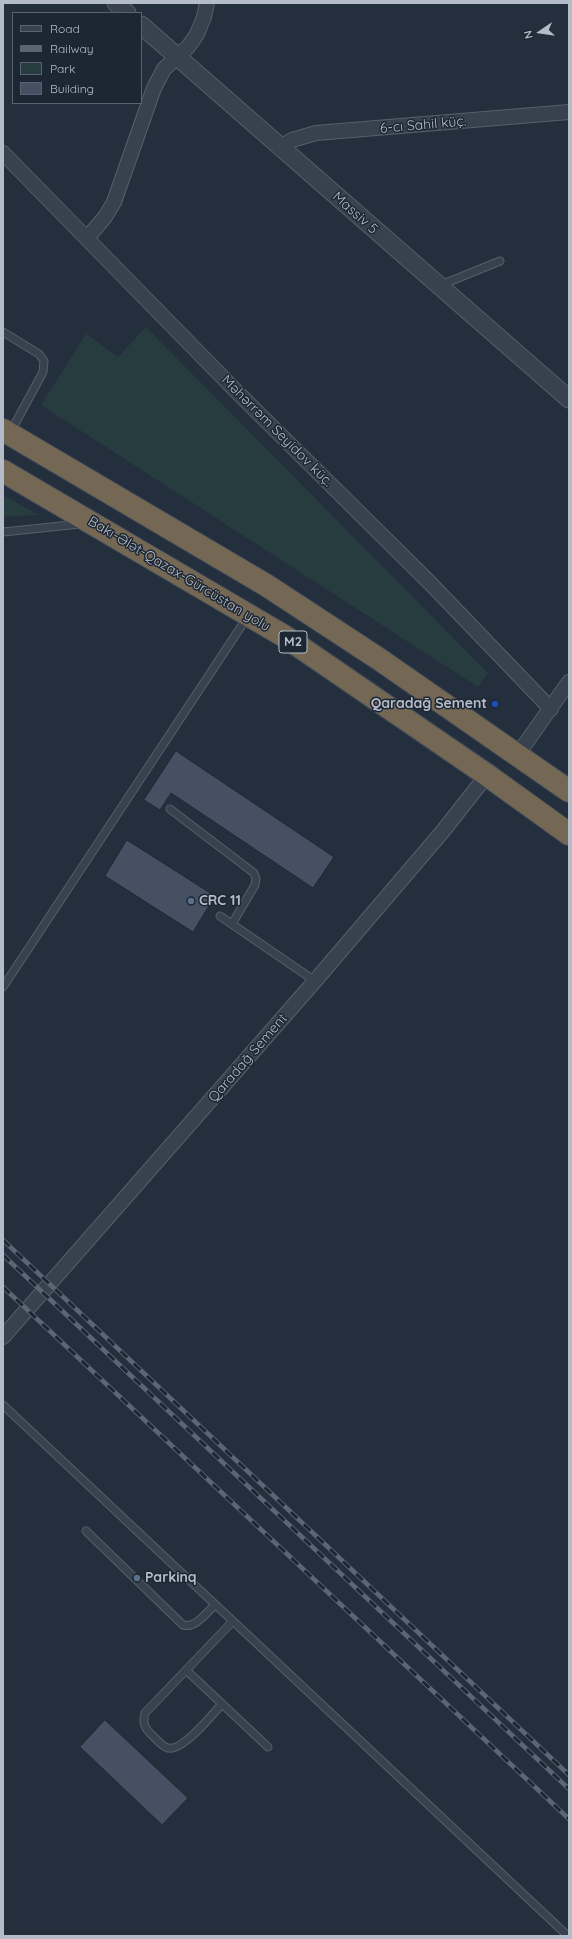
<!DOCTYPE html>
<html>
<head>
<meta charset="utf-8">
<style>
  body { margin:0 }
  #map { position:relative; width:572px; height:1939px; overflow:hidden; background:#242f3e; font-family:Quicksand,sans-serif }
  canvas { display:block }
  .frame { position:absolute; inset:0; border:4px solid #b4bcc9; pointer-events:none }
  .legend { position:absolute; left:12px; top:12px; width:130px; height:92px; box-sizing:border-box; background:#1d2633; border:1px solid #59626f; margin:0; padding:5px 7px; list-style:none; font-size:12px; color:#b4bcc9 }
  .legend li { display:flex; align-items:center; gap:8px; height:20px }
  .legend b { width:20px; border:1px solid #59626f }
  .north { position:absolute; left:520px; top:12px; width:40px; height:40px; -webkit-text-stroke:3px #1d2633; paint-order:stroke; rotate:257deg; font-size:11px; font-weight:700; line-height:16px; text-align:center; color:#b4bcc9 }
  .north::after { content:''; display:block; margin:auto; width:14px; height:18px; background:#b4bcc9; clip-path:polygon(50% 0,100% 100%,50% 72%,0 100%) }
</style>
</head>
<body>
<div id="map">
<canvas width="572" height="1939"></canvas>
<div class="frame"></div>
<ul class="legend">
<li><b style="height:5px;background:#38414e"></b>Road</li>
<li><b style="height:5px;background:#5a6575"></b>Railway</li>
<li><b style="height:11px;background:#263c3f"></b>Park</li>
<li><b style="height:11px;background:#455162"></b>Building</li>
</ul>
<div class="north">N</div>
</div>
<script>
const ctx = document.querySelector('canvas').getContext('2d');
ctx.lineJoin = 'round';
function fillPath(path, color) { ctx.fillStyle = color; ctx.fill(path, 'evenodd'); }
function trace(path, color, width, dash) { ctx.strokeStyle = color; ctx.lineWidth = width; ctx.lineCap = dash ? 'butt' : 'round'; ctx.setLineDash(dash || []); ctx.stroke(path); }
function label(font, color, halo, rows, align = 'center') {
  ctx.font = font + ' Quicksand,sans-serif'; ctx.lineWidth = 3; ctx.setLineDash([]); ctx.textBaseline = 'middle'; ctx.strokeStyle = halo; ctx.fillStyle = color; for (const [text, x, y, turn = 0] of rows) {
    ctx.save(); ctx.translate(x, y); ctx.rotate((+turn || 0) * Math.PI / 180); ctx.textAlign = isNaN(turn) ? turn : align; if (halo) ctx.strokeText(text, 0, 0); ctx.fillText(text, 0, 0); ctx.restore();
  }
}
fillPath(new Path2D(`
  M146,327L488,673L478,687L41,405L86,334L118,357Z
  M3,495L38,515L3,517Z`), '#263c3f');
const building = new Path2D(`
  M176,751L334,857L313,888L171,793L160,810L144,800Z
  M127,840L215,896L193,932L105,876Z
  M105,1720L188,1798L162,1825L80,1747Z`);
fillPath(building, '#455162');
trace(building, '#1f2835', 1);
const service = new Path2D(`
  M441,285L500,261
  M3,332L39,354L44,361L43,372L10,433
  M3,532L80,524
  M170,809L254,873L256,879L255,885L232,924
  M220,916L315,981
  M3,987L248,616
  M3,1405L568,1936
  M86,1531L183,1625C195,1629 207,1612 215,1605
  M186,1670L268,1747
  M221,1705C211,1716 182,1752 168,1748C163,1747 157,1740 154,1737C145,1729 142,1724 145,1713L233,1621`);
const minor = new Path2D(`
  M281,147L292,140L316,133L569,112
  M3,153L237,392L430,583L551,709
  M87,238L105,217L114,202L154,88L164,69L188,47L197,34L204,17L207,3
  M518,754L569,682
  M3,1337L315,981L443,831L487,775`);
const tertiary = new Path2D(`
  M116,3L127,13
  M141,25L569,399`);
const motorway = new Path2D(`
  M3,430L266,585L379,659L569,791
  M3,471L284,636L487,775L569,834`);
trace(service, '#565f6c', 9);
trace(minor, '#565f6c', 16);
trace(tertiary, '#565f6c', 19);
trace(motorway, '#434c59', 24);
trace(service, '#38414e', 7);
trace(minor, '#38414e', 14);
trace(tertiary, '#38414e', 17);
trace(motorway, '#746855', 22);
const rail = new Path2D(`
  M3,1240L569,1775
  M3,1255L569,1789
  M3,1287L569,1819`);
trace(rail, '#5a6575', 4.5);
trace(rail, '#1d2633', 3, [9]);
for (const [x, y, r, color] of [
  [495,704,4,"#1a4fb4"],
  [191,901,4,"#5c6f8a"],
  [137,1578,4,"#5c6f8a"]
]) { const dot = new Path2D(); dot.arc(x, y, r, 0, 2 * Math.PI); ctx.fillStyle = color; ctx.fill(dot); trace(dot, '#1d2633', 1.5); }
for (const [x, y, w] of [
  [293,642,28]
]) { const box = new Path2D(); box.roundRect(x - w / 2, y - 11, w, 22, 3); ctx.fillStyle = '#1d2633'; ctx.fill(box); trace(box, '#b4bcc9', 1); }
label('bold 13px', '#b4bcc9', null, [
  ["M2",293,642]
]);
label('14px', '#b4bcc9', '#1d2633', [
  ["6-cı Sahil küç.",423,125,-5],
  ["Massiv 5",355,213,42],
  ["Məhərrəm Seyidov küç.",277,431,45],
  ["Bakı-Ələt-Qazax-Gürcüstan yolu",179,574,31],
  ["Qaradağ Sement",248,1058,-49]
]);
label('bold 14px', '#b4bcc9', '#1d2633', [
  ["Qaradağ Sement",487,704,"right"],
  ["CRC 11",199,901],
  ["Parkinq",145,1578]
], 'left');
</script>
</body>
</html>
